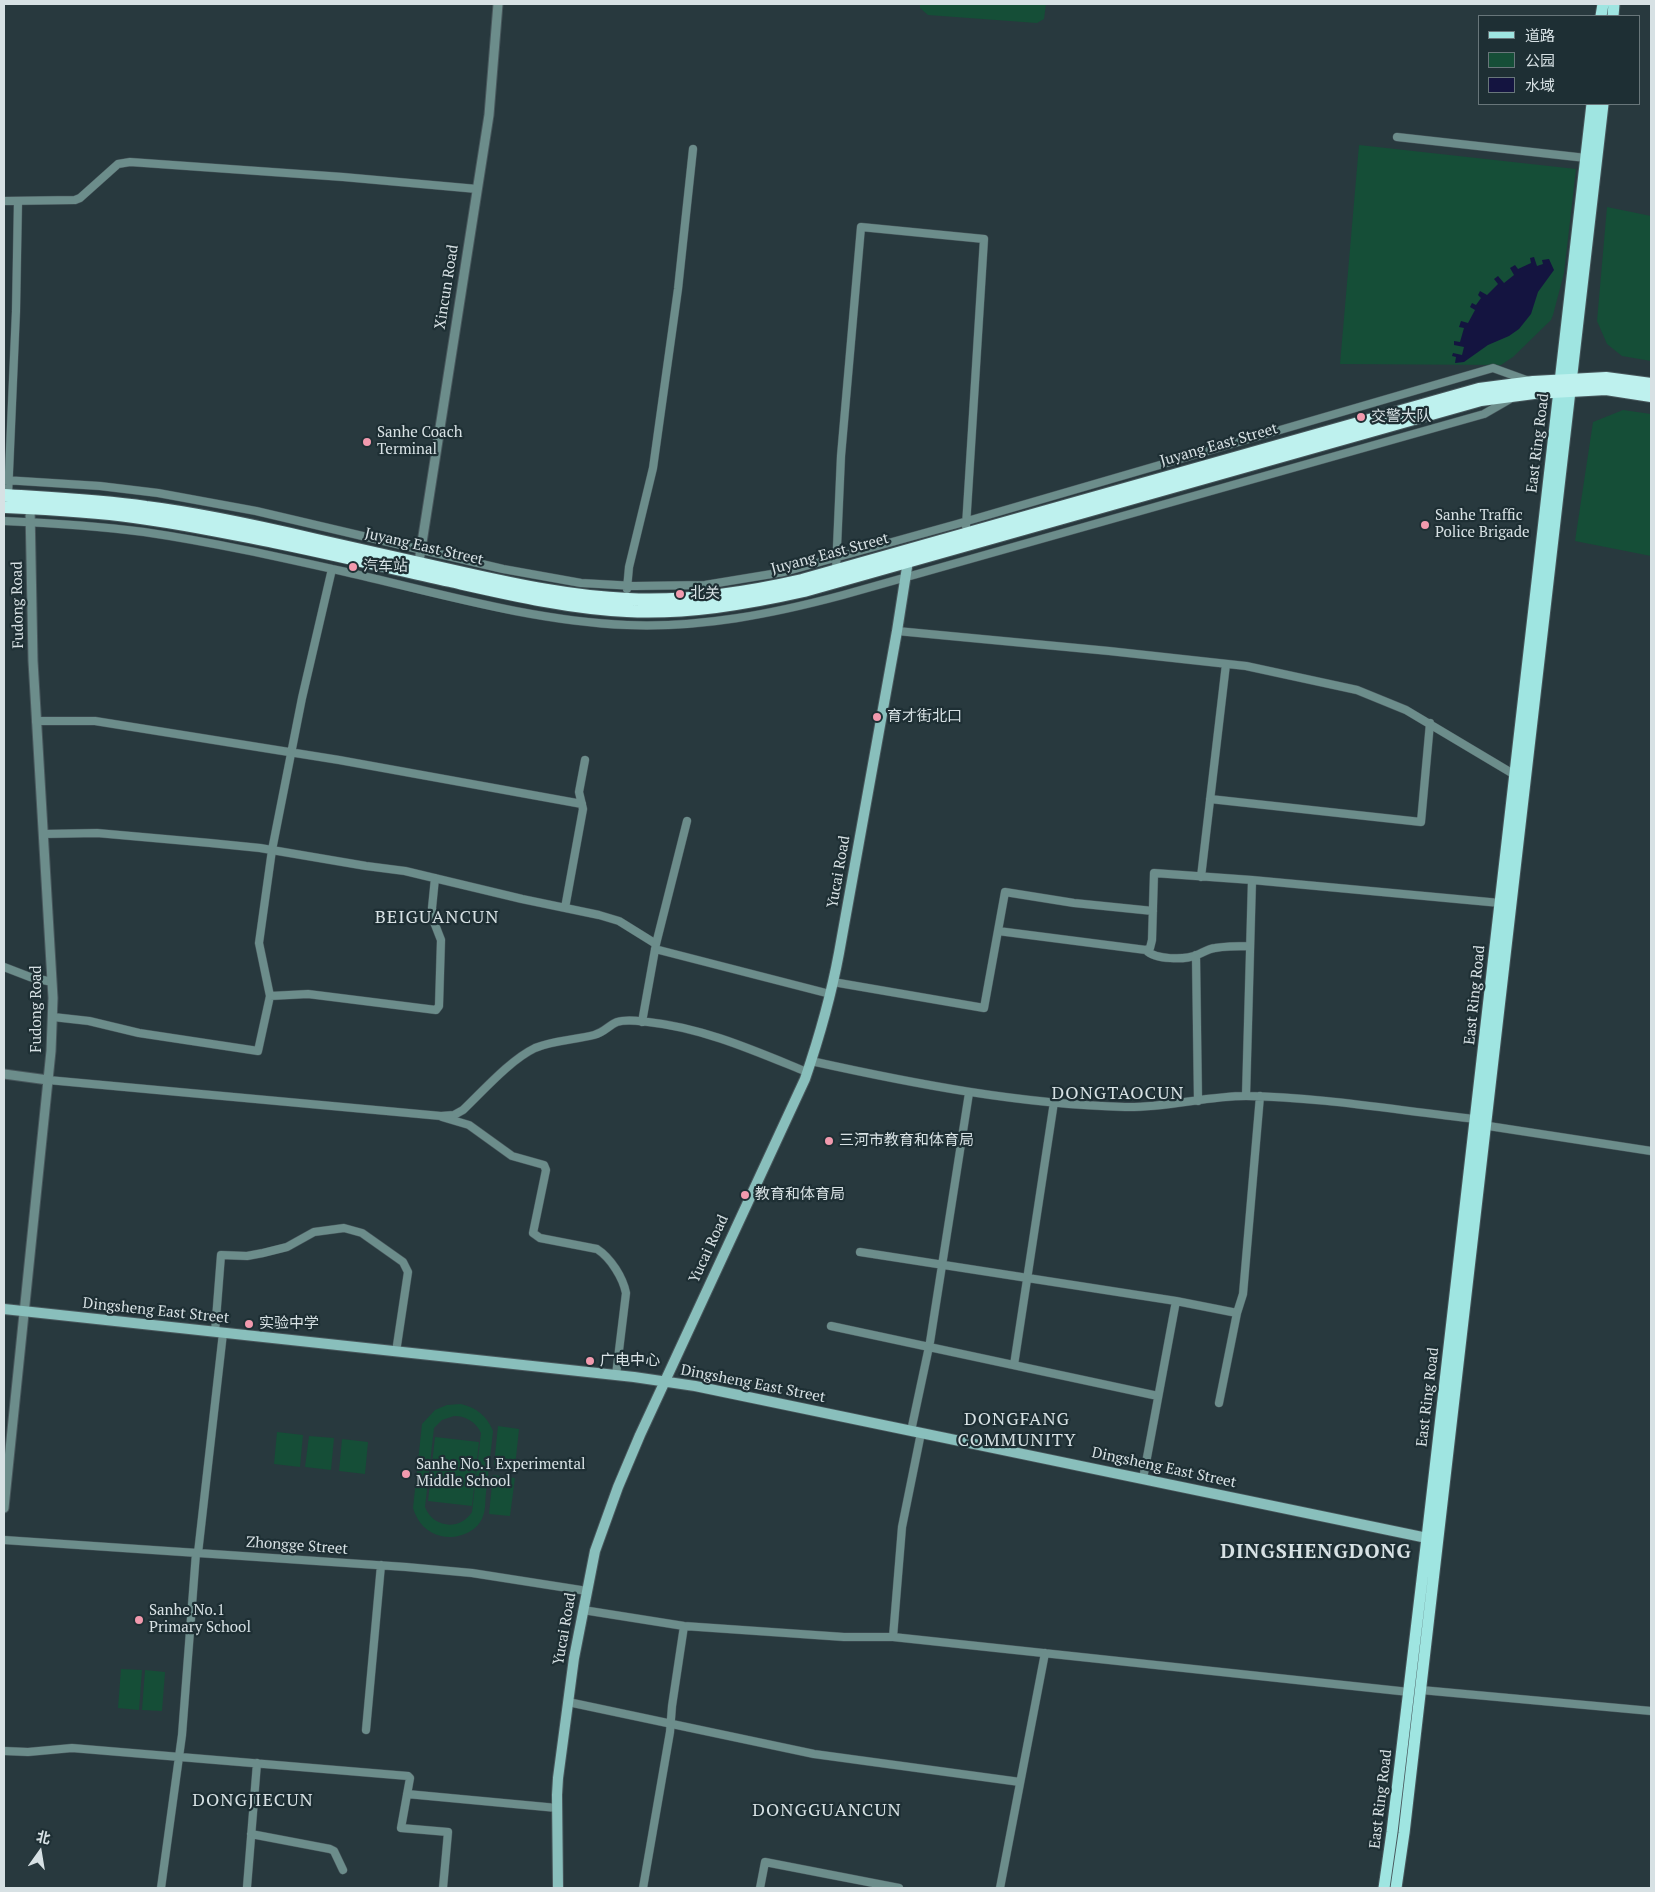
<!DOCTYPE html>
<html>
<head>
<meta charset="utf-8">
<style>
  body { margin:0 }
  #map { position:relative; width:1655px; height:1892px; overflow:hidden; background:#28393e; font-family:"PT Serif","Noto Sans SC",serif }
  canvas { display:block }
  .frame { position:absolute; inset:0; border:5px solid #d7e1e4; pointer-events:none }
  .legend { position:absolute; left:1478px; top:15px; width:162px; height:90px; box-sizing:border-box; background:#1e2f34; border:1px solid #68767a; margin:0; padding:6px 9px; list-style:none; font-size:15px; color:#d7e1e4 }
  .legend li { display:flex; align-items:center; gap:10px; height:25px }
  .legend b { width:25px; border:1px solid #68767a }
  .north { position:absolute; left:15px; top:1827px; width:50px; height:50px; -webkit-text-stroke:4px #1e2f34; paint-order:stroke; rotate:13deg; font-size:14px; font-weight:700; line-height:20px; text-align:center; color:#d7e1e4 }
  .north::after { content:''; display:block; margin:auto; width:18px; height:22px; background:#d7e1e4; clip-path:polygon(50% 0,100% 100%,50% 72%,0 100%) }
</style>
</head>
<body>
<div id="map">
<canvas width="1655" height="1892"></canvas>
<div class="frame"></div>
<ul class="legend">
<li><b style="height:6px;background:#9fe5e1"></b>道路</li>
<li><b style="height:14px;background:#154e37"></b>公园</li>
<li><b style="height:14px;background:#141440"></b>水域</li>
</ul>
<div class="north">北</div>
</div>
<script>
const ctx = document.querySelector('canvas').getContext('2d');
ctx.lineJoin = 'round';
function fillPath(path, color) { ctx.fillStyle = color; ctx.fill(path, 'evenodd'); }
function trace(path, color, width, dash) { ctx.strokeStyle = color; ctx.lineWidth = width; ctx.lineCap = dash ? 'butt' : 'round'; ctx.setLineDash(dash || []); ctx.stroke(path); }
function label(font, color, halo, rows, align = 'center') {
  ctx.font = font + ' "PT Serif","Noto Sans SC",serif'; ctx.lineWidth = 4.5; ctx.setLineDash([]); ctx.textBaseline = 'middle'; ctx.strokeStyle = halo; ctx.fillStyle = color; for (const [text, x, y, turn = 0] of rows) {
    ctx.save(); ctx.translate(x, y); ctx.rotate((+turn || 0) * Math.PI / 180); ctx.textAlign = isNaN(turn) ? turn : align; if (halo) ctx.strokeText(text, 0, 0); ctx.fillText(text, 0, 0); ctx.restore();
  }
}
fillPath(new Path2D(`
  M920,4H1046L1044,19L1037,23L928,15L920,8Z
  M1359,145L1576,169L1564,273L1553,315L1551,320L1513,357L1501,365L1340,364Z
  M1607,207L1651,216V361L1622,356L1607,344L1597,321Z
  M1623,410L1651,414V556L1575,541L1593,422Z
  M461,1404C477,1408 487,1416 493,1431C491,1452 488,1472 486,1493C485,1500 486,1509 483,1516C478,1532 457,1540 441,1536C427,1533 417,1522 413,1508L422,1424L435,1410L447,1405ZM454,1416C466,1416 476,1422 481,1433L472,1512C460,1531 433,1528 425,1507L434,1428L442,1420Z
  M498,1426L519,1429L515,1467L494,1465Z
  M277,1432L303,1435L300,1467L274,1464Z
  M309,1436L334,1438L331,1470L305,1467Z
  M435,1437L479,1442L472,1506L428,1501Z
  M342,1439L368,1442L365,1474L339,1471Z
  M493,1475L515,1478L510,1516L489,1514Z
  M121,1669L142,1670L139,1710L118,1708Z
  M145,1670L165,1672L162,1711L142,1710Z`), '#154e37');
fillPath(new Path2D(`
  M1534,257L1537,266L1543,264L1542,260L1549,259L1554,270L1538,292L1531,314L1519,329L1509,336L1488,345L1464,362L1455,363L1456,357L1452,356L1453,353L1462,355L1464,347L1454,345V341L1460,342L1464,328L1459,327L1461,321L1468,323L1475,310L1470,307L1472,303L1476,305L1481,298L1478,295L1480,291L1487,295L1498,284L1494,279L1498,276L1504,283L1514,275L1510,268L1515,265L1518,269L1531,263L1530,258Z`), '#141440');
const minor = new Path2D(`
  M1397,137L1586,158
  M4,201L75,200L80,198L118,164L130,162L343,177L477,189
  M4,480L100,486L158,493L256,511L503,569L581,583L635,586L705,585L784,572L957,524L1493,368L1529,381
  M8,495L16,311L18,201
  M4,521C51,523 98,526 144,532C212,542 279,557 346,572C438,593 532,621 627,625C701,628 772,614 843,595L1484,414L1510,399
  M836,570L841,456L861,227L984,239L966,526
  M627,589L629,567L653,468L678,289L693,149
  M897,631L1109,651L1246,666L1357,690L1406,710L1515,775
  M36,721H95L339,760L582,804
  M1210,799L1421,822L1430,723
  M43,834L97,833L210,843L260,848L366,866L405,871L522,899L599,915L619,921L656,944
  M1201,877L1226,664
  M565,908L583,809L579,792L585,760
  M998,931L1146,950L1150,948L1152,940L1154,873L1252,880L1500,903
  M655,949L830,994
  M1146,950C1155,960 1185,960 1197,955C1204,952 1208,949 1215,948C1227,946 1239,946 1250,946
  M1196,955L1198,1101
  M4,967L30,977L52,982
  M833,982L984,1008L1005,892L1074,903L1153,911
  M270,996L308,994L436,1010L439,1006L441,940L434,922L432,908L435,878
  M53,1017L89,1021L139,1033L258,1051L270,996L259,943L272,850L302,698L332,569
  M642,1022L656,944L687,821
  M811,1061C915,1084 1019,1104 1125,1107C1166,1108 1206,1096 1246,1096C1323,1097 1400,1111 1476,1119
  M48,1080L441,1116L454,1115L463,1110C483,1091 510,1060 535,1048C554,1040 575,1040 594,1035C605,1032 609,1025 617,1022C627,1019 638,1021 648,1022C704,1028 755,1051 807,1072
  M1246,1096L1252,880
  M442,1117L469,1125L512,1156L544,1165L546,1170L533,1233L540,1238L597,1249C611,1258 623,1278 626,1293L616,1375
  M1482,1125L1651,1151
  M860,1252L1176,1301L1237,1313
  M831,1326L1158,1396
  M215,1332L221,1255L247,1256L263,1253L287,1247L314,1232L344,1228L362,1233L403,1262L408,1272L396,1352
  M1014,1365L1054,1102
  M1219,1403L1237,1313L1243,1294L1260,1096
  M911,1431L930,1342L969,1093
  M1143,1479L1176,1301
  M4,1540L406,1567L472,1573L587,1591
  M198,1553L223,1333
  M583,1610L684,1626L844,1637H893L1409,1692
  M893,1637L902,1527L921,1433
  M1421,1690L1651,1711
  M568,1702L814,1754L1020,1782
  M366,1730L381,1565
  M4,1751L28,1752L72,1748L408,1776L410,1778L401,1828L448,1832L443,1888
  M407,1794L557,1808
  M251,1834L330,1849L334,1851L343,1870
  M247,1887L257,1763
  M161,1888L182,1735L196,1553
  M643,1888L670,1732L672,1706L684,1626
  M760,1888L765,1862L899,1888
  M1000,1888L1045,1653`);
const tertiary = new Path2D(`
  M418,568L489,115L498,4
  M4,1074L48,1080
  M4,1508L51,1051L53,998L33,661L30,508`);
const secondary = new Path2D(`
  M4,1309L634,1377L695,1386L1427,1538
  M558,1888L557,1795L558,1778L574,1658L595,1551L618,1487L640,1435L805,1079C819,1038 831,996 839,953L897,631L908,561`);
const primary = new Path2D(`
  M1601,16L1603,4
  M1613,16L1614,4
  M1384,1888L1392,1832L1427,1538L1592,104
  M1396,1888L1404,1833L1603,104`);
const trunk = new Path2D(`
  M4,495C51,498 99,500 146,507C203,514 261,527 317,540C366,551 415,562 464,573C518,585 573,597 628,599C687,602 745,593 802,580L1479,389L1533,382L1606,378L1651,384
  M4,507C47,509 91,511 134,517C181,523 228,533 274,542C333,554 391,568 450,581C508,594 567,608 627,611C686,614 746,604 804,591L1481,400L1534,393L1606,389L1651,396`);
trace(minor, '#48575c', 9);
trace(tertiary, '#48575c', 11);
trace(secondary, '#48575c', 12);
trace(primary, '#48575c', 13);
trace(trunk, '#48575c', 14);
trace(minor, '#6c8d8b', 8);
trace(tertiary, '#6c8d8b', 9);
trace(secondary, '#89bfbc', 10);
trace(primary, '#9fe5e1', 11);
trace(trunk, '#bef1ee', 12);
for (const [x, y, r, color] of [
  [1361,417,5,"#f29aae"],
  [367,442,5,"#f29aae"],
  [1425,525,5,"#f29aae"],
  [353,567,5,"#f29aae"],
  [680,594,5,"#f29aae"],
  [877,717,5,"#f29aae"],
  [829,1141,5,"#f29aae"],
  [745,1195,5,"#f29aae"],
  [249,1324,5,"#f29aae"],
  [590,1361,5,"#f29aae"],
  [406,1474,5,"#f29aae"],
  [139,1620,5,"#f29aae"]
]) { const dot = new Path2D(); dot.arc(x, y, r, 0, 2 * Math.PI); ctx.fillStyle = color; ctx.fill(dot); trace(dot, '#1e2f34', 2); }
label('15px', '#d7e1e4', '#1e2f34', [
  ["Xincun Road",447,287,-81],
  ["East Ring Road",1538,443,-83],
  ["Juyang East Street",1219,445,-16],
  ["Juyang East Street",424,547,13],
  ["Juyang East Street",830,554,-15],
  ["Fudong Road",18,605,-91],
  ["Yucai Road",839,872,-80],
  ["East Ring Road",1475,995,-84],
  ["Fudong Road",37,1009,-90],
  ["Yucai Road",709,1249,-65],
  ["Dingsheng East Street",156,1311,6],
  ["Dingsheng East Street",753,1384,11],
  ["East Ring Road",1428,1397,-83],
  ["Dingsheng East Street",1164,1468,12],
  ["Zhongge Street",297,1546,4],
  ["Yucai Road",565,1629,-80],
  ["East Ring Road",1381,1799,-83]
]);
label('15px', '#d7e1e4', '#1e2f34', [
  ["交警大队",1371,417],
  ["Sanhe Coach",377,433],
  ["Terminal",377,450],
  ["Sanhe Traffic",1435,516],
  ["Police Brigade",1435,533],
  ["汽车站",363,567],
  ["北关",690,594],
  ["育才街北口",887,717],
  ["三河市教育和体育局",839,1141],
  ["教育和体育局",755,1195],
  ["实验中学",259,1324],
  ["广电中心",600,1361],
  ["Sanhe No.1 Experimental",416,1465],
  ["Middle School",416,1482],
  ["Sanhe No.1",149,1611],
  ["Primary School",149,1628]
], 'left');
ctx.letterSpacing = '1px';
label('18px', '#d7e1e4', '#1e2f34', [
  ["BEIGUANCUN",437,918],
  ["DONGTAOCUN",1118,1094],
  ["DONGFANG",1017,1420],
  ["COMMUNITY",1017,1441],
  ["DONGJIECUN",253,1801],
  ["DONGGUANCUN",827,1811]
]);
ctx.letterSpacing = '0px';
ctx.letterSpacing = '1px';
label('bold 20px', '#d7e1e4', '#1e2f34', [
  ["DINGSHENGDONG",1316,1552]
]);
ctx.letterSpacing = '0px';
</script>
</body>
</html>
